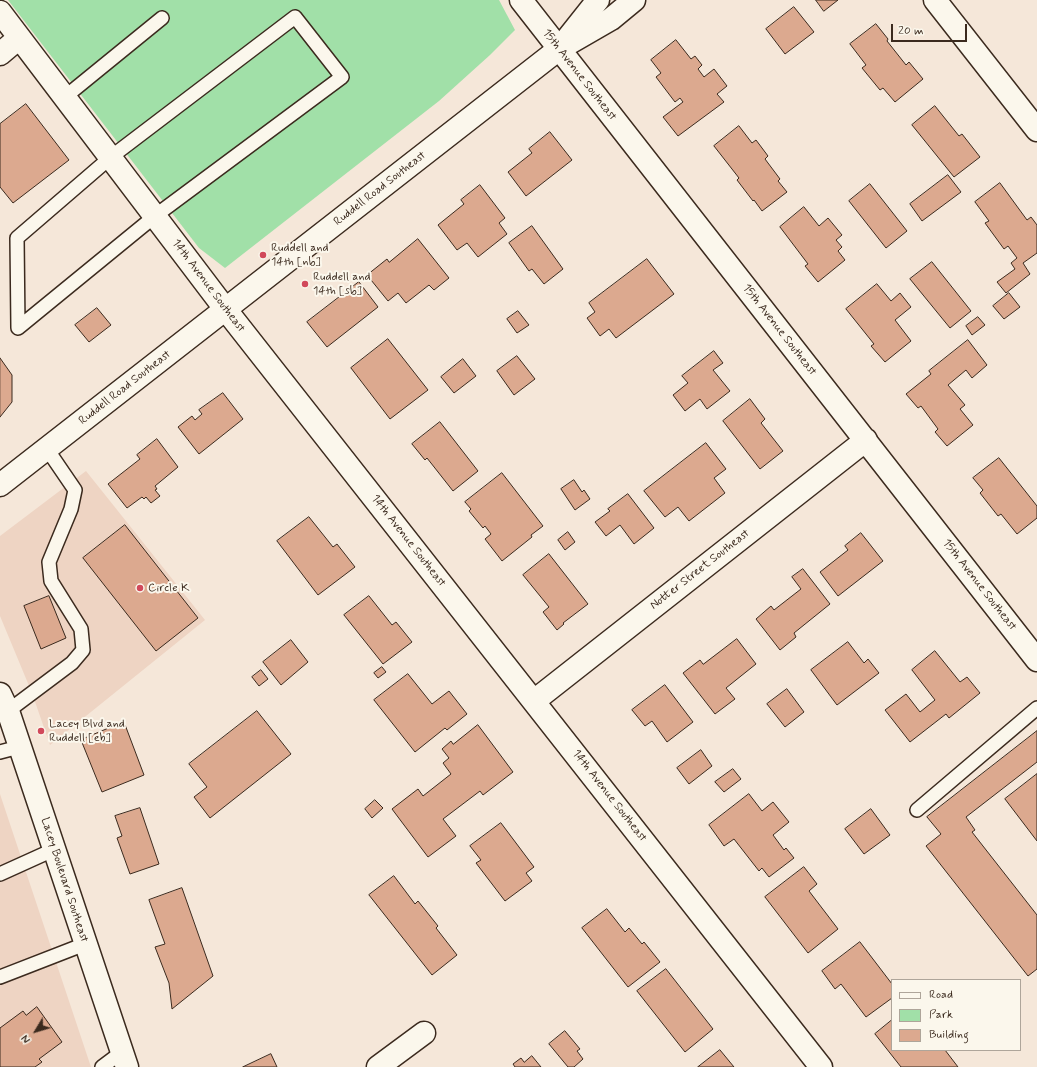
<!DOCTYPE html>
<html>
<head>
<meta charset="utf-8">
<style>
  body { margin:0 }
  #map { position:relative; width:1037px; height:1067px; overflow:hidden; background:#f5e7d9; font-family:Mynerve,sans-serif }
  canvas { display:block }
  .legend { position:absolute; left:891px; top:979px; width:130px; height:72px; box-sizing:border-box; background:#fbf7ec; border:1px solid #aea59a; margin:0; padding:5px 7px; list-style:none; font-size:12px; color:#3b2a1e }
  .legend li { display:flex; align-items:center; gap:8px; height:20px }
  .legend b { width:20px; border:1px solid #aea59a }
  .north { position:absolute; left:16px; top:1011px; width:40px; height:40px; -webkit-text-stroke:3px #fbf7ec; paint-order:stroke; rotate:232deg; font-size:11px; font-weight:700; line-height:16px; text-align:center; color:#3b2a1e }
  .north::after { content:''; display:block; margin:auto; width:14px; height:18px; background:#3b2a1e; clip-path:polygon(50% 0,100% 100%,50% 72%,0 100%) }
  .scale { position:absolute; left:891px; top:24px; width:76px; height:18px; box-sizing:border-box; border:2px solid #3b2a1e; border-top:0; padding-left:5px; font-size:12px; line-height:14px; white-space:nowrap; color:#3b2a1e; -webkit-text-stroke:3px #fbf7ec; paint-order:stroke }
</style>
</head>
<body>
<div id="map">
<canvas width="1037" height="1067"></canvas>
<ul class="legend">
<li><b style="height:5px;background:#fbf7ec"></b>Road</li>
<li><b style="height:11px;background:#a1e0a8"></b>Park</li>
<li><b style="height:11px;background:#dca98f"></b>Building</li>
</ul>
<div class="north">N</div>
<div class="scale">20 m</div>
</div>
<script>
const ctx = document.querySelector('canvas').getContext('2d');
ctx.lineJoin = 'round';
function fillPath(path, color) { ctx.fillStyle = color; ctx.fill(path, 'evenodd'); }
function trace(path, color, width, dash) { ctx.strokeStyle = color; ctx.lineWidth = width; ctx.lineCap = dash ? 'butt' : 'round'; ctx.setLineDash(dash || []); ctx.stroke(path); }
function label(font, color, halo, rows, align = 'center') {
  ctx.font = font + ' Mynerve,sans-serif'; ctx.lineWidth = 4; ctx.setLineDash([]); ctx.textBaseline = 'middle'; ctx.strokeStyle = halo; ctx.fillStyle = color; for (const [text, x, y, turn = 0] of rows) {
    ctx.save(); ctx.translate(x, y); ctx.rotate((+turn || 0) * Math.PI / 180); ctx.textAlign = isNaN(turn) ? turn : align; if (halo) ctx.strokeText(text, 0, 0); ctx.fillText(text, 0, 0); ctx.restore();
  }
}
fillPath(new Path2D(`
  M86,471L205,620L50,745L32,693L0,616V536Z
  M0,794L91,1067H0Z`), '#eed4c3');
fillPath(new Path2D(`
  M8,0H499L515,30L490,55L439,101L225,268L199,248Z`), '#a1e0a8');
const building = new Path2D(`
  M816,0H838L824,11Z
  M794,7L814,32L785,54L766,29Z
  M876,24L888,39L887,41L906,65L909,62L923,79L895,102L883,88L880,90L862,68L866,65L850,44Z
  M676,40L691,59L695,56L702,65L698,69L704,77L714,69L727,86L717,94L724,102L678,136L663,117L683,102L680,98L675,102L656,77L661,73L651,60Z
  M26,104L69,160L13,203L0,187V124Z
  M935,106L959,136L962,134L980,157L954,177L912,125Z
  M739,126L752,143L756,140L768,156L765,159L780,179L778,181L787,192L762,211L754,200L753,201L737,180L739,178L714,146Z
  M550,132L572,160L526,196L508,172L532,153L529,149Z
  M948,175L961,192L922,221L910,204Z
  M1000,183L1027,220L1031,217L1037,225V253L1023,263L1030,274L1006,293L997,282L1015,269L1011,263L1017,258L1008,246L1004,249L985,223L989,221L975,202Z
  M870,184L907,231L886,248L849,201Z
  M480,185L505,218L499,223L507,234L478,257L467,243L457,250L438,225L464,204L461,200Z
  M804,207L819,226L828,218L842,235L836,240L842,247L838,251L845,260L818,282L805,266L808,264L780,227Z
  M532,226L563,269L544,284L532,269L529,271L509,243Z
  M418,239L449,278L434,290L429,285L406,303L398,293L388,301L367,275L387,259L389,262Z
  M647,259L674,294L616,338L609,329L600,336L587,318L595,312L589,303Z
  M932,262L971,311L950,328L910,279Z
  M359,282L378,307L327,347L307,322Z
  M877,284L891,301L900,293L911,307L895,320L911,341L885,362L871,346L874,344L846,309Z
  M1009,293L1020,307L1004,319L993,306Z
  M97,308L111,325L89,342L75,325Z
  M518,311L529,325L517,333L507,319Z
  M978,317L985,325L972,335L966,326Z
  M388,339L428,390L390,419L351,368Z
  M968,340L987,365L972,378L966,370L948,385L965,405L960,409L973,425L947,446L935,432L938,429L921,406L918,408L906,394L931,374L929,371Z
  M714,351L723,363L713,370L730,391L707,409L700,399L685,411L673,395L688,383L682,376Z
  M517,356L535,379L514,395L497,371Z
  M0,358L12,375V402L0,417Z
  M463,359L476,376L454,393L441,377Z
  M223,393L243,419L199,454L178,427L192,416L195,420L202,414L199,410Z
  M750,399L765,419L761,423L783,451L760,469L723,421Z
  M440,422L478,471L453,491L427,458L425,460L412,444Z
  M157,439L178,467L155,486L157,489L155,490L160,496L151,503L146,497L144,499L142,497L127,508L108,484L140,459L137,455Z
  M706,443L726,469L714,478L725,493L689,521L678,507L665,517L644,491Z
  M999,458L1037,506V518L1017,534L1001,514L998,516L980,493L983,490L973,478Z
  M502,473L543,526L531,535L532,537L502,561L485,539L491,534L485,526L483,528L469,511L471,509L465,502Z
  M574,480L582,492L584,490L590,499L575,510L561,489Z
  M628,494L654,528L634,544L620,525L606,536L595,522L610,511L608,509Z
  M309,517L333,547L337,544L355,567L318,595L277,541Z
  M125,525L198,618L156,651L83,558Z
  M568,532L575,542L565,550L558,540Z
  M861,533L883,561L838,596L820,572L848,550L845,546Z
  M549,554L588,604L563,623L564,624L557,630L543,612L549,607L523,575Z
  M803,569L830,604L794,633L796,637L780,650L756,619L771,606L774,610L801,589L792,577Z
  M49,596L66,638L41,649L24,606Z
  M369,596L392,625L396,622L412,642L383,664L344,615Z
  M737,639L756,664L726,688L735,699L715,714L683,673L700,660L703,664Z
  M291,640L308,662L281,685L263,662Z
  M848,642L864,663L868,659L879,673L837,705L811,670Z
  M935,651L960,682L967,677L980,693L949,718L946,714L910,742L885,710L906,694L920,712L935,700L912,670Z
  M382,667L386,672L378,678L374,673Z
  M261,670L268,679L259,686L252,677Z
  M408,674L432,704L449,691L467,714L447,730L445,728L415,752L374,700Z
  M665,685L693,722L667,742L652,721L645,726L632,710Z
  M787,689L804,712L785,727L767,704Z
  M257,711L291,754L210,818L194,797L207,787L189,764Z
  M124,722L144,775L102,792L81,740Z
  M478,725L513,772L483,795L480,791L443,819L456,836L428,857L392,809L418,789L423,796L451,774L443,763L449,758L442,749L451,741L453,744Z
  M1037,731V762L966,817L975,830L972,832L1037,915V969L1028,976L926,846L941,834L927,817Z
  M701,750L712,766L689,784L677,768Z
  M733,769L741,779L724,792L715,782Z
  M1037,774V841L1005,799Z
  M749,794L762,811L773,802L789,822L773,835L784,850L786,848L794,858L769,877L762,868L759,871L734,839L724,846L709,825Z
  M375,800L383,808L372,818L365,809Z
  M140,808L159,864L130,874L117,838L122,836L115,816Z
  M871,809L890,835L864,854L845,829Z
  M501,823L534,867L526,873L532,881L505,901L476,863L481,860L470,846Z
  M804,867L817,884L809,891L838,929L808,953L765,897Z
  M394,876L415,904L418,901L438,926L436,928L457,955L432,975L369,895Z
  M182,888L213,976L172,1009L169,983L155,947L165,944L149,900Z
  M607,909L625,932L629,928L642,944L644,942L660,962L628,987L582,928Z
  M860,942L892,984V998L866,1017L841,984L835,989L822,971Z
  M666,969L713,1029L685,1052L637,991Z
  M37,1007L62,1042L39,1059L42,1062L35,1067H0V1028L23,1011L26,1015Z
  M892,1020V1050H945L958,1067H901L875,1034Z
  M565,1031L580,1049L577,1051L583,1059L574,1067H568L549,1044Z
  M720,1050L734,1067H698Z
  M271,1054L277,1067H243Z
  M532,1056L541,1067H515L513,1064L521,1058L524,1062Z`);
fillPath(building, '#dca98f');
trace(building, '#3b2a1e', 1);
const service = new Path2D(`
  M295,17L342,77L155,216L18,328L17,238L111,157Z
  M65,97L162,18
  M8,711L72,663L83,650L81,629L51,581L49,562L71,509L75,490L47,449
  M0,752L19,747
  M917,810L1037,708
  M0,874L53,850
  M0,977L85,944
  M102,1067L122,1052`);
const minor = new Path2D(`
  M521,0L1037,660
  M935,0L1037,130
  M0,12L226,310L821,1067
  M559,49L611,19L634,0
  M0,54L19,38
  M534,701L866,440
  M378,1067L424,1033`);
const secondary = new Path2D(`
  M0,485L559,49L598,0
  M0,694L8,711L127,1067`);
trace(service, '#3b2a1e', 16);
trace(minor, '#3b2a1e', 25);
trace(secondary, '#3b2a1e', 25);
trace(service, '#fbf7ec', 13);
trace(minor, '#fbf7ec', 22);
trace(secondary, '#fbf7ec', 22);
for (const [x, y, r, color] of [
  [263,255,4,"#d1495b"],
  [305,284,4,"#d1495b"],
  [140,588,4,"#d1495b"],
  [41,731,4,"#d1495b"]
]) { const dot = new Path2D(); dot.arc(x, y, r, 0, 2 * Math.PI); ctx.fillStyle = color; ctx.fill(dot); trace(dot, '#fbf7ec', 1.5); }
label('12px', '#3b2a1e', '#fbf7ec', [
  ["15th Avenue Southeast",579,75,52],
  ["Ruddell Road Southeast",380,189,-38],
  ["14th Avenue Southeast",208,286,53],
  ["15th Avenue Southeast",779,330,52],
  ["Ruddell Road Southeast",125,388,-38],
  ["14th Avenue Southeast",408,541,52],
  ["Notter Street Southeast",700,570,-38],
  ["15th Avenue Southeast",979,585,52],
  ["14th Avenue Southeast",609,796,52],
  ["Lacey Boulevard Southeast",64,880,72]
]);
label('12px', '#3b2a1e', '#fbf7ec', [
  ["Ruddell and",271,248],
  ["14th [nb]",271,262],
  ["Ruddell and",313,277],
  ["14th [sb]",313,291],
  ["Circle K",148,588],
  ["Lacey Blvd and",49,724],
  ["Ruddell [eb]",49,738]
], 'left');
</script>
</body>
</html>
